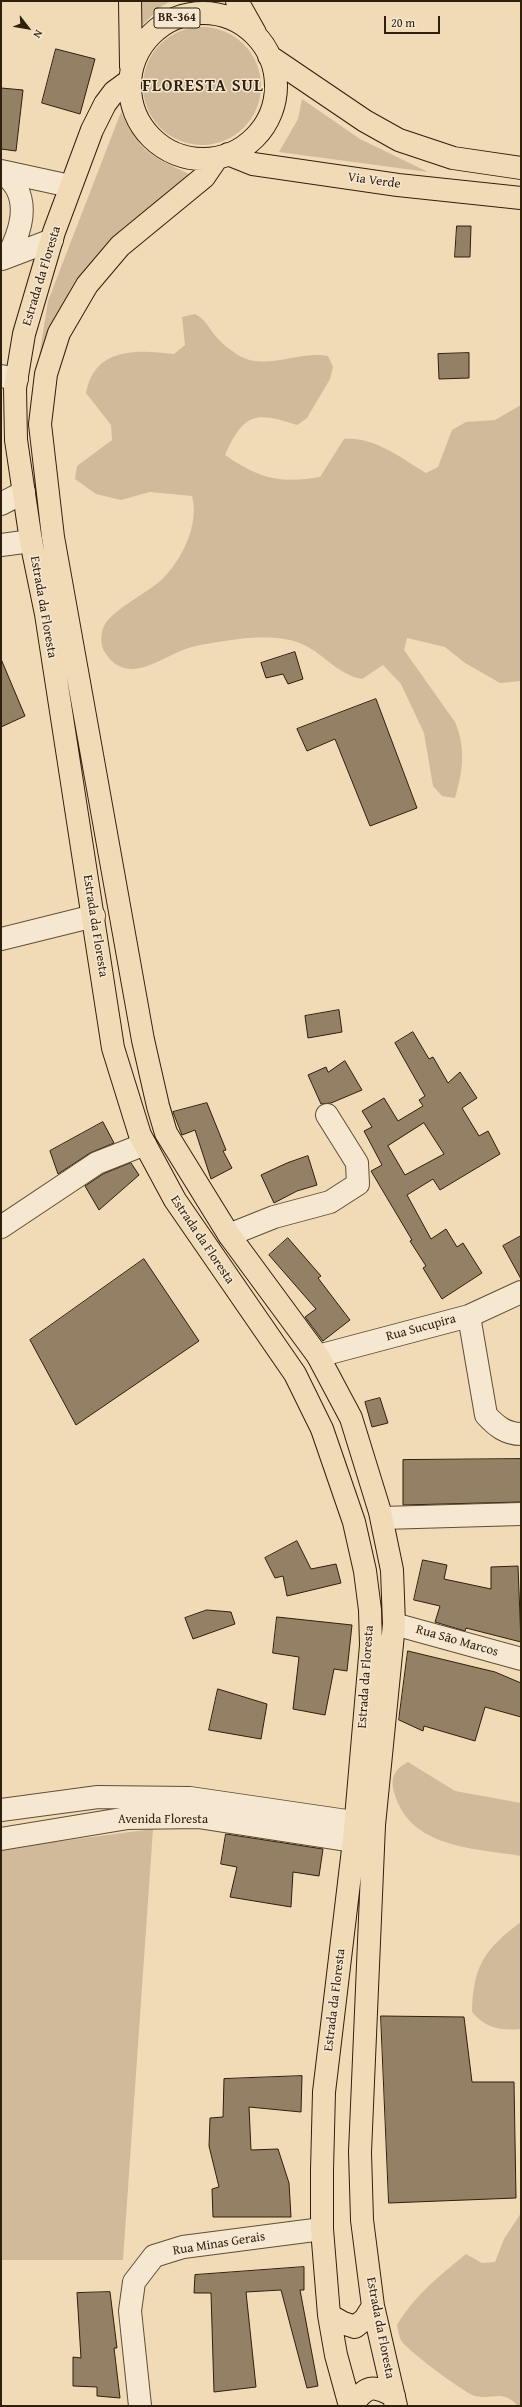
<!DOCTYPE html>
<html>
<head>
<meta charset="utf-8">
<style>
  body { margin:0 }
  #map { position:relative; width:522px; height:2407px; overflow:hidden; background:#f1dab6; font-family:"Gentium Book Plus",serif }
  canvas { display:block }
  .frame { position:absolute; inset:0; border:2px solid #2f1f0d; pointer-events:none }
  .north { position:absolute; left:8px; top:8px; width:40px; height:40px; -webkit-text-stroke:3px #f6e7d0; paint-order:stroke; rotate:121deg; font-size:11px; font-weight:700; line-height:16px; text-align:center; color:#2f1f0d }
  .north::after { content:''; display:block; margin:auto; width:14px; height:18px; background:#2f1f0d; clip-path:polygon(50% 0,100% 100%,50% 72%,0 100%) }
  .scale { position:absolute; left:384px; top:16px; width:56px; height:18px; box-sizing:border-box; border:2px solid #2f1f0d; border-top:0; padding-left:5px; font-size:12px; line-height:14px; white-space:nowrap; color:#2f1f0d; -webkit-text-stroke:3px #f6e7d0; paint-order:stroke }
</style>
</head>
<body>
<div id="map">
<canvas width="522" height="2407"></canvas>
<div class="frame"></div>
<div class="north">N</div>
<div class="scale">20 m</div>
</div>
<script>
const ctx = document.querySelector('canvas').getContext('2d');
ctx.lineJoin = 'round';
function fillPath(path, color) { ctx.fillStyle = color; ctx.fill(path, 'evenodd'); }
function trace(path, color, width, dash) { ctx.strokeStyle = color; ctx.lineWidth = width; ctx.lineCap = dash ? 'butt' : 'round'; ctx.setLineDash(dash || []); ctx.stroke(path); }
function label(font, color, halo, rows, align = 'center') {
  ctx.font = font + ' "Gentium Book Plus",serif'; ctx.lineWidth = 3; ctx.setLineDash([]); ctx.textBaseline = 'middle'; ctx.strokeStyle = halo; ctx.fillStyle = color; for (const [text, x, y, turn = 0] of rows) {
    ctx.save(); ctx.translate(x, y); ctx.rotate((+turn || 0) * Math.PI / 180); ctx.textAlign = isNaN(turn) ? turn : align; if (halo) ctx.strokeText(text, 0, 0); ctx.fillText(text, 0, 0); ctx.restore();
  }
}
fillPath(new Path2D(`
  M142,1H171L162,6L138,29Z
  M143 86a59 59 0 1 1 118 0a59 59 0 1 1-118 0Z
  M302,99L360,139L428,172L279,152L298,119Z
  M121,112C141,154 151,156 191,175L109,240L75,281L53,322L33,395L48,301Z
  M195,314C207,320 210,331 219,340C224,345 232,351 238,355C266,372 299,350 328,356L333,367L330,379L307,418L297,425C255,411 244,413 225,455C258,478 279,484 320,477L344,439C374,436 401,458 426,473L438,467L452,430L466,422L495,420L521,405V681L500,683L465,663L445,647L407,638L404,650L455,722C466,748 463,771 455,798L442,796L433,786L424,733L401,684L383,665L362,679C340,675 327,658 308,647C286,634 249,637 225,641C212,643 195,645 183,650C156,661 125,686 104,651C99,642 101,627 108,620C122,605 143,595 159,582C181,563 200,524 192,496L150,492L121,500L96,494L75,479L77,466L112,440L111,425L86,393C95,346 138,350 174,354L185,345L182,317Z
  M408,1762L455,1791L521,1803V1856C473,1848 409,1848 394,1792C390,1777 395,1769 408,1762Z
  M153,1829L123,2260H1V1849Z
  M521,1922V2029C501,2031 485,2028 472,2012C473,1967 484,1949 521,1922Z
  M521,2213V2406H518C502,2389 494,2400 475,2396C465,2393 406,2350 401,2340C399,2336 398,2330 397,2325C416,2294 438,2277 466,2254L482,2263L495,2262L504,2239Z`), '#d0ba99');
const building = new Path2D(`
  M56,49L95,59L80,114L42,103Z
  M1,88L23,90L16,151L1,149Z
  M457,226H471L470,257H455Z
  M469,353V378L439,379L438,354Z
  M295,652L303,679L288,684L283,674L266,678L261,663Z
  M1,659L25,716L1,727Z
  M376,699L417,808L370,826L335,739L307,751L297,729Z
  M339,1010L342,1032L308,1038L305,1016Z
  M413,1032L429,1059L433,1057L448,1083L460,1072L477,1098L462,1108L479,1136L488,1131L500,1154L440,1190L433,1179L407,1195L431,1239L446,1229L457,1247L463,1243L482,1273L442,1299L423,1268L426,1266L410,1241L412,1240L371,1171L382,1165L364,1131L372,1127L362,1111L384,1098L398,1121L423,1106L419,1100L425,1096L395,1043ZM424,1123L444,1154L405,1175L388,1146Z
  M345,1061L362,1090L331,1103L321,1104L308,1075L326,1067L328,1072Z
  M207,1103L226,1150L223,1151L232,1168L211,1179L195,1130L182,1135L173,1112Z
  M103,1122L114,1143L90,1153L58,1174L50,1151Z
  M308,1156L317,1185L297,1191L274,1203L261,1175L287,1163Z
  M131,1163L139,1175L99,1210L85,1186L103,1174Z
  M521,1236V1279L503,1246Z
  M288,1238L321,1276L318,1278L350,1320L323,1341L305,1317L316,1309L269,1255Z
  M144,1259L199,1341L76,1425L30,1340Z
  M380,1398L388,1423L372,1427L365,1402Z
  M521,1459V1502L403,1505V1460Z
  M297,1541L311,1569L336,1564L341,1583L287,1596L283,1576L275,1578L265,1558Z
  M423,1560L447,1565L444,1579L491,1589V1567L518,1566L521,1642L466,1628L465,1631L435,1622L440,1606L414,1600Z
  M207,1610L231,1612L235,1624L193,1639L185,1618Z
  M277,1617L352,1625L347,1671L334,1669L325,1715L293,1709L299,1657L273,1653Z
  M408,1651L495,1672L521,1683V1717L485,1707L475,1741L424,1726L423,1731L399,1720Z
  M218,1689L267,1704L261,1739L209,1730Z
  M226,1834L323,1849L319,1876L293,1872L291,1907L230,1897L237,1867L221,1864Z
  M381,2016L464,2017L472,2082H514L516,2198L389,2203Z
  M302,2076L301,2112L249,2107L251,2150L278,2149L289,2183L291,2217H213L212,2189L219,2187L209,2146L210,2118L223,2117L224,2079Z
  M304,2267V2290H300L318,2386L307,2388L281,2290L246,2292L256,2387L214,2392L211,2293H194L195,2275Z
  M110,2292L117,2348H114L120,2398L97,2396V2387L73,2386V2357L81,2358L77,2293Z`);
fillPath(building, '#948065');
trace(building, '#2f1f0d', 1);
const minor = new Path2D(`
  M1,171L70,186
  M3,172C8,177 14,183 17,189C28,211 18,236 8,256
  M2,259L52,240
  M1,376L17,379
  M1,504L24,492
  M1,545L31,541
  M1,939L94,916
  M1,1227L97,1163L145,1144
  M229,1235L274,1217L330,1202L358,1184L357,1163L327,1115
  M469,1316L486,1415C496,1426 506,1434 521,1434
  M318,1356L469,1316L521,1292
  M382,1518L521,1514
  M394,1624L521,1659
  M1,1810L98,1797L190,1798L374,1825
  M1,1839L128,1818L198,1817L372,1844
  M140,2406L130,2311L134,2282L154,2256L183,2247L322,2229`);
const major = new Path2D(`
  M130,1L131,66
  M237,1L255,33
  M130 86a73 73 0 1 1 146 0a73 73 0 1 1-146 0Z
  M269,56L365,121L399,140L453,158L521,168
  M129,81L114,92L105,104L92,130L54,232L24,334L15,388L16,440L31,541L46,614L113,1048L140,1135L175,1200L295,1374L322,1429L354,1522L365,1571L370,1610L371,1645L354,1841L324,2092L322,2170V2229L329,2315L336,2355L350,2406
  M228,154L253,164L398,185L521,198
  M217,158L204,177L120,246L87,285L59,333L46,374L40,424L53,537L143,1040L158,1106L166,1133L229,1235L318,1356L351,1418L380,1512L392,1570L394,1624L374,1825L360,2152L362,2220L373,2306L396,2406
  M329,2315L343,2323L355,2327L365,2319L373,2306
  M351,2406C367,2386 371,2384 394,2396`);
trace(minor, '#604e37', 24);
trace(major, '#2f1f0d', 24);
trace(minor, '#f6e7d0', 22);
trace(major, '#f1dab6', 22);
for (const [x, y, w] of [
  [177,18,46]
]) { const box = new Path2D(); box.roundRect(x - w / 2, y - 10, w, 20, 3); ctx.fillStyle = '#f6e7d0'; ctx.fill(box); trace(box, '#2f1f0d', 1); }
label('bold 12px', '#2f1f0d', null, [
  ["BR-364",177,18]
]);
label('13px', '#2f1f0d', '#f6e7d0', [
  ["Via Verde",374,181,8],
  ["Estrada da Floresta",42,276,-73],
  ["Estrada da Floresta",43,607,80],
  ["Estrada da Floresta",95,926,81],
  ["Estrada da Floresta",202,1240,56],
  ["Rua Sucupira",421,1328,-15],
  ["Rua São Marcos",457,1641,16],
  ["Estrada da Floresta",366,1677,-86],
  ["Avenida Floresta",163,1820],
  ["Estrada da Floresta",335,2000,-83],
  ["Rua Minas Gerais",219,2244,-9],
  ["Estrada da Floresta",380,2328,79]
]);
ctx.letterSpacing = '1px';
label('bold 17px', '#2f1f0d', '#f6e7d0', [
  ["FLORESTA SUL",203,87]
]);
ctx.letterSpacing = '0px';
</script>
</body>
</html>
